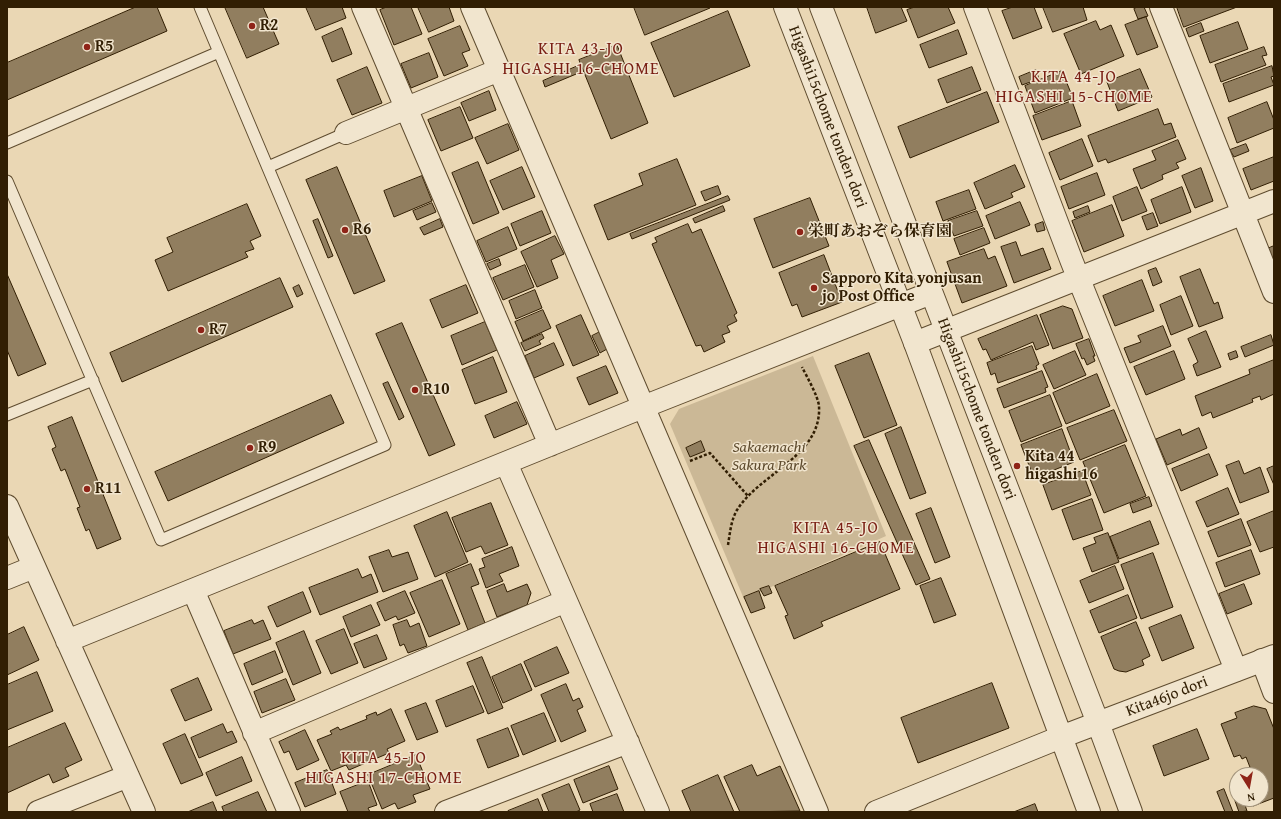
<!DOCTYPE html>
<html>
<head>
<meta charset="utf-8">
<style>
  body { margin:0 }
  #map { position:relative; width:1281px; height:819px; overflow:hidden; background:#ead7b4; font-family:"Gentium Book Plus",serif }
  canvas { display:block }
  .frame { position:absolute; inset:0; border:8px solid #311e03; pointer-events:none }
  .north { position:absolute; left:1229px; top:767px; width:40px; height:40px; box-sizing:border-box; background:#f1e5ce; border:1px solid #a4957d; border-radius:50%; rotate:169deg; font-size:11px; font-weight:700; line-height:16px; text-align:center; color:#311e03 }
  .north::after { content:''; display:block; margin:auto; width:14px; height:18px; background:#8f2418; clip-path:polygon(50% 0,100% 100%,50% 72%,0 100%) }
</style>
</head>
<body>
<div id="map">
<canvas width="1281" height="819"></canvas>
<div class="frame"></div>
<div class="north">N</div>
</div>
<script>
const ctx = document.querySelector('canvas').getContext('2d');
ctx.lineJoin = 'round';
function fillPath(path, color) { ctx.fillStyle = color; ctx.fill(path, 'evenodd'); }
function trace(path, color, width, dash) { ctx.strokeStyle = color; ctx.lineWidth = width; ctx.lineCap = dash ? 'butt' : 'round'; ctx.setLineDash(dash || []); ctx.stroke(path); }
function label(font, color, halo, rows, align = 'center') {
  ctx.font = font + ' "Gentium Book Plus","Noto Serif JP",serif'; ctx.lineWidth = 3; ctx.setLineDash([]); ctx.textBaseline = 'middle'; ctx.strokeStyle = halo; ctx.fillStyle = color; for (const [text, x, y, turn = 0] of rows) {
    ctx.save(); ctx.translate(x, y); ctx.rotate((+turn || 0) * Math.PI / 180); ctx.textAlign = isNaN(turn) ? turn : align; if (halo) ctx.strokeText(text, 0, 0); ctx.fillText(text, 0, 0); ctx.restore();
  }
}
fillPath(new Path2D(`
  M813,356L886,536L744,599L670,424L679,409Z`), '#cbb896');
const building = new Path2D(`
  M136,7H157L167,31L7,100V63Z
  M225,7H263L279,44L247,58Z
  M306,7H342L346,18L316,30Z
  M387,7H411L422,34L394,45L380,10Z
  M418,7H449L454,21L429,32Z
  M634,7H710V8L645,35Z
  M867,7H901L907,21L876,33Z
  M915,7H948L955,23L918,38L907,10Z
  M1013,7H1034L1042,28L1013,39L1002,11Z
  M1043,7H1083L1087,20L1053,32Z
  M1138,7H1144L1148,16L1138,19L1134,9Z
  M1177,7H1237L1184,27Z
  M728,11L750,66L674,97L651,43Z
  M1146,17L1158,47L1137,55L1125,25Z
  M1096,21L1100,30L1111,25L1124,56L1081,74L1064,34Z
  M1238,22L1248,49L1210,63L1200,36Z
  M1201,23L1204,31L1189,37L1186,29Z
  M460,26L470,50L462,53L468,66L444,76L428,39Z
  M342,28L352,54L332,62L322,37Z
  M958,30L967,54L929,68L920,45Z
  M617,45L648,123L611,139L579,60Z
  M1264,47L1267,55L1262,56L1266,65L1221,82L1215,65Z
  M429,53L438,77L411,88L401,64Z
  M578,66L581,72L545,87L543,81Z
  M1272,66L1274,76L1271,77L1274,85L1229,102L1223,84Z
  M367,67L382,103L352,115L337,80Z
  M972,67L981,90L947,103L938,80Z
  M1140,69L1152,97L1118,111L1107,82Z
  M1036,70L1039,79L1022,85L1019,77Z
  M1062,71L1073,98L1035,113L1025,86Z
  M489,91L496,110L469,121L461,103Z
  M987,92L999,122L910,158L898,127Z
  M1072,101L1081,126L1042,140L1033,116Z
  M1267,102L1274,120V128L1237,143L1228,118Z
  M460,107L473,138L441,151L428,120Z
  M1158,109L1164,125L1171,123L1176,137L1108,163L1106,159L1098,162L1088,136Z
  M508,124L519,150L487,164L475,138Z
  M1082,139L1093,166L1060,180L1049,153Z
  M1178,140L1186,159L1176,163L1179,168L1162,175L1163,179L1141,189L1133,169L1156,160L1152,151Z
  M1246,144L1249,151L1234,157L1230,150Z
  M1274,157V181L1251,190L1243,169Z
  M677,159L696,205L608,240L594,205L643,185L639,174Z
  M478,162L499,213L473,224L452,173Z
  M1015,165L1025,187L1011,193L1013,197L985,209L974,183Z
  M337,167L385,281L354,294L306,180Z
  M522,167L535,197L503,210L490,181Z
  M1201,168L1213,201L1195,208L1182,176Z
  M1097,173L1105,195L1069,209L1061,187Z
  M422,176L432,201L394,217L384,191Z
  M718,186L721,194L705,201L701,192Z
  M1137,187L1147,211L1122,221L1113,197Z
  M1182,187L1191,212L1160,224L1151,200Z
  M969,190L976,209L943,221L936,202Z
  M728,196L730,200L632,239L630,234Z
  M810,198L829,246L773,268L754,219Z
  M1020,202L1030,225L995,239L986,216Z
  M432,203L436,212L417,220L413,211Z
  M247,204L261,236L250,241L254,249L245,252L248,257L168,291L155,260L173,252L167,238Z
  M1112,205L1124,236L1084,252L1072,221Z
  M723,206L725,211L695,223L693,219Z
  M1088,206L1090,212L1075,218L1073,212Z
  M542,211L551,233L520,246L511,224Z
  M977,211L983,226L954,236L948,221Z
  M1153,213L1158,226L1147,230L1142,217Z
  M318,219L333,256L328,258L313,221Z
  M440,219L443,227L424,235L420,228Z
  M1043,222L1045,230L1037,232L1035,225Z
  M688,224L692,233L701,229L737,313L734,315L737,321L727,326L730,332L722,335L725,342L704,352L701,345L696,346L652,244L657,242L655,238Z
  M508,227L517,249L486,262L477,241Z
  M984,228L990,243L960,255L954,239Z
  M555,236L564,254L551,260L558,278L537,287L521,252Z
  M1016,242L1021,256L1043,248L1051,269L1014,283L1001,247Z
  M1274,246V267L1267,249Z
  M984,249L988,259L995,256L1007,286L962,303L947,262Z
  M824,255L842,302L802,317L797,304L792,306L779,273Z
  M499,259L501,265L490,270L487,264Z
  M525,265L534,287L503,300L493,278Z
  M1156,268L1162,282L1153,286L1148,271Z
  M1200,269L1214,304L1218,302L1223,318L1199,327L1180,277Z
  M7,274L46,364L18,376L7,350Z
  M280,278L293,307L122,382L110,353Z
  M1142,280L1154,311L1115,326L1103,296Z
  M299,285L303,294L297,297L293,288Z
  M466,285L478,313L442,328L430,300Z
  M535,290L542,308L516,319L509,301Z
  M1181,296L1193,326L1171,335L1160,305Z
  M1063,306L1072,309L1083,338L1053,349L1040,315Z
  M543,310L551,328L523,341L515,322Z
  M581,315L599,355L573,366L556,326Z
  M1037,315L1049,345L1036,350L1033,342L991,360L986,349L983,350L978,339Z
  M485,322L497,350L462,365L451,336Z
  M402,323L455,445L429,456L376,334Z
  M1163,326L1171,346L1130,363L1124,348L1141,342L1138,336Z
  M1206,331L1221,367L1197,376L1193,365L1198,362L1188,339Z
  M600,332L607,349L600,353L592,336Z
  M542,334L544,338L539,341L541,344L525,351L521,343Z
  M1271,335L1274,345L1245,357L1241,347Z
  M1089,339L1095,356H1093L1095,361L1087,365L1084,358L1082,359L1076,344Z
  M554,343L564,365L534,378L525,356Z
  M1032,346L1039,364L1036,366L1037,369L998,383L995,373L991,375L987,363Z
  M1075,351L1086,375L1054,389L1043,365Z
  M1174,351L1185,379L1146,395L1134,367Z
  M1236,351L1238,357L1230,360L1228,354Z
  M869,353L897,425L864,438L835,366Z
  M493,357L507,392L475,404L462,370Z
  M1274,360V394L1261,400L1260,396L1252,399L1253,402L1213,418L1211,412L1202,416L1195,396L1250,374L1249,370Z
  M606,366L618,393L589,405L577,378Z
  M1042,371L1048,387L1045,388L1046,392L1004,408L997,389Z
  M1097,374L1110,406L1066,424L1053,393Z
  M388,382L404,417L399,420L383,384Z
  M331,395L344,423L168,501L155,472Z
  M1050,395L1062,426L1021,442L1009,411Z
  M517,402L527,424L494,438L485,416Z
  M1114,410L1127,441L1080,460L1067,428Z
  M72,417L121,539L97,549L89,529L86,531L77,508L80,507L65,469L61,471L52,449L56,447L48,427Z
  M901,427L926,493L910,499L885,434Z
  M1199,428L1207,448L1167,465L1156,439L1180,429L1182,435Z
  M1062,429L1074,462L1034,478L1021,445Z
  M869,440L930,579L916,585L854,446Z
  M701,441L705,451L690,457L686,448Z
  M1125,445L1146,496L1104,513L1083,462Z
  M1209,454L1218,475L1181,491L1172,469Z
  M1239,461L1244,474L1260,467L1269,492L1240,503L1226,466Z
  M1274,466V485L1267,469Z
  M1082,471L1091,495L1052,510L1043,485Z
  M1228,488L1239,514L1207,527L1196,502Z
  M1149,497L1152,506L1133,513L1130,504Z
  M1092,499L1103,530L1073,540L1062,510Z
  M491,503L508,545L485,554L481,546L466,552L452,518Z
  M931,508L950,557L935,563L916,514Z
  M1274,511V547L1260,552L1247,522Z
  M447,512L468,562L435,577L414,526Z
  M1241,519L1251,545L1218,557L1208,532Z
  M1150,521L1159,544L1119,559L1110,537Z
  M1108,533L1119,562L1092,572L1083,548L1096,543L1094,538Z
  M880,542L900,589L821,622L823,626L794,639L785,616L788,615L775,586Z
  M512,547L519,566L499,574L503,581L486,588L479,569L485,567L482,559Z
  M389,550L392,557L408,552L418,579L383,592L369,557Z
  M1251,550L1260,574L1225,587L1216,563Z
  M1153,553L1173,607L1141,619L1121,565Z
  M471,564L479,584L471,587L485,623L468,630L446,574Z
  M1115,566L1124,589L1089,603L1080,581Z
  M358,569L362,578L371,574L378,592L320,615L309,588Z
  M941,578L956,615L934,623L920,586Z
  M442,580L460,624L429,637L410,593Z
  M504,584L507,592L527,584L531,593L527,605L497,617L487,591Z
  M1244,584L1252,604L1227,614L1219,594Z
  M769,586L772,593L764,596L760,589Z
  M405,591L415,613L398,620L396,616L385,621L377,603Z
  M759,591L765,608L751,613L744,597Z
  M303,592L311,612L277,627L268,607Z
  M1128,595L1137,618L1099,633L1090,611Z
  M371,605L380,625L351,637L343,617Z
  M1181,615L1194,648L1162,661L1149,628Z
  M252,620L254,624L263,620L271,639L233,654L224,631Z
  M407,620L410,627L419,623L427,646L408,653L404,644L400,646L393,625Z
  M1136,622L1150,656L1142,660L1144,665L1126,672L1119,671L1114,669L1101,637Z
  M24,627L39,660L7,675V635Z
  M344,629L358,663L331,674L316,641Z
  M304,631L321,673L293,685L276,643Z
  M377,635L387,659L364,668L354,644Z
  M557,647L569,673L535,687L524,662Z
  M275,651L283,672L252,685L244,664Z
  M482,657L503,708L488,714L467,663Z
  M521,664L532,690L503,703L492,677Z
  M37,672L53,711L7,730V685Z
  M198,678L212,710L185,721L171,690Z
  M286,679L295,700L262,713L254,692Z
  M992,683L1009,728L918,763L901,718Z
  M566,684L573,701L579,698L583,707L577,710L586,731L561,742L541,695Z
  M473,686L484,712L446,727L436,701Z
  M426,703L438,732L417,740L405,711Z
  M1254,706L1266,709L1274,729V798L1253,806L1251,799H1261V775H1253L1246,757L1242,759L1240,755L1234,757L1221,724L1237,718L1235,713Z
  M391,709L405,741L387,749L389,753L349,770L346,765L331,771L317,740L332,734L330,731L338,727L340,730L367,719L366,716L376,712L377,715Z
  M544,713L556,741L523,755L511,726Z
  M65,723L82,760L65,768L69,776L53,783L49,774L7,793V748Z
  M223,724L227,733L232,731L237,742L199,758L191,738Z
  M508,728L519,756L488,768L477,740Z
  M1197,729L1209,759L1164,776L1153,746Z
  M305,730L319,760L297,770L289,751L284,753L279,742Z
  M185,734L203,775L181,784L163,744Z
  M416,755L430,789L413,795L416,802L398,809L395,803L382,809L368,775Z
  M242,757L252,781L216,796L206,773Z
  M752,765L757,776L780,766L800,811L740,812L724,777Z
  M609,766L618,789L583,803L574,780Z
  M327,770L336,794L305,807L295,783Z
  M718,775L734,812H691L682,791Z
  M368,781L377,805L368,808L370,812H348L340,792Z
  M569,784L580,810L576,812H549L542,795Z
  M1237,785V799H1243L1247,811L1239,812L1230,787Z
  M1224,789L1233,812H1225L1217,792Z
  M258,792L267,812H224L222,807Z
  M617,794L624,812H593L590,804Z
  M538,799L543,812H508V811Z
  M213,802L217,812H188Z
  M1035,804L1038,812H1014Z`);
fillPath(building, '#917e5f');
trace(building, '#311e03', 1);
const service = new Path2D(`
  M7,143L219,52
  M268,167L346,133
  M7,181L161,540L385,445L200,7
  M7,415L93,380`);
const minor = new Path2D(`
  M363,7L550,445
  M472,7L817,812
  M975,7L1072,262L1236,670
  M1161,7L1274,292
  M346,133L499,70
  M915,343L1274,201
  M506,463L658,812
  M7,506L144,812
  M7,578L34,567
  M193,590L289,812
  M67,641L643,407L931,293
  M1262,660L1274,692
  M254,733L566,601
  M38,812L128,776
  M446,812L628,742
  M876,812L1061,737`);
const tertiary = new Path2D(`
  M785,7L915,343L1089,812
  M821,7L1098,723L1131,812
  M1061,737L1274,656`);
trace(service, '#5f4c2f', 13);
trace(minor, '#5f4c2f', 24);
trace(tertiary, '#5f4c2f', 24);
trace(new Path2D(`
  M690,461L710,453L748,496
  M728,545C730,533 731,520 737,510C760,473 822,456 819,406C818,396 807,377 802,367`), '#311e03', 2.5, [3, 2]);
trace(service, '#f1e5ce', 11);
trace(minor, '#f1e5ce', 22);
trace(tertiary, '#f1e5ce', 22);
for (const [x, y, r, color] of [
  [252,26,4,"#8f2418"],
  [87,47,4,"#8f2418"],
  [345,230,4,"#8f2418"],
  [800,232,4,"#8f2418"],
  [814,288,4,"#8f2418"],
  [201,330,4,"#8f2418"],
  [415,390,4,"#8f2418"],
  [250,448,4,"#8f2418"],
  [1017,466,4,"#8f2418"],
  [87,489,4,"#8f2418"]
]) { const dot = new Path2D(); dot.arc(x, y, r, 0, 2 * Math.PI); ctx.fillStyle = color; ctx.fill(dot); trace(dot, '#f1e5ce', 1.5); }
label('bold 16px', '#311e03', '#f1e5ce', [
  ["R2",260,26],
  ["R5",95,47],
  ["R6",353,230],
  ["栄町あおぞら保育園",808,232],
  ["Sapporo Kita yonjusan",822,279],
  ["jo Post Office",822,297],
  ["R7",209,330],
  ["R10",423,390],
  ["R9",258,448],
  ["Kita 44",1025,457],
  ["higashi 16",1025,475],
  ["R11",95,489]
], 'left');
label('16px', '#311e03', '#f1e5ce', [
  ["Higashi15chome tonden dori",827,117,69],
  ["Higashi15chome tonden dori",976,409,69],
  ["Kita46jo dori",1167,697,-21]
]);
label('italic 16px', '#5f4c2f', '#f1e5ce', [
  ["Sakaemachi",769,448],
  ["Sakura Park",769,466]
]);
ctx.letterSpacing = '1px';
label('17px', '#7a1f14', '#f1e5ce', [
  ["KITA 43-JO",581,50],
  ["HIGASHI 16-CHOME",581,70],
  ["KITA 44-JO",1074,78],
  ["HIGASHI 15-CHOME",1074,98],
  ["KITA 45-JO",836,529],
  ["HIGASHI 16-CHOME",836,549],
  ["KITA 45-JO",384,759],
  ["HIGASHI 17-CHOME",384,779]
]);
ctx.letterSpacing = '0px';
</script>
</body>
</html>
